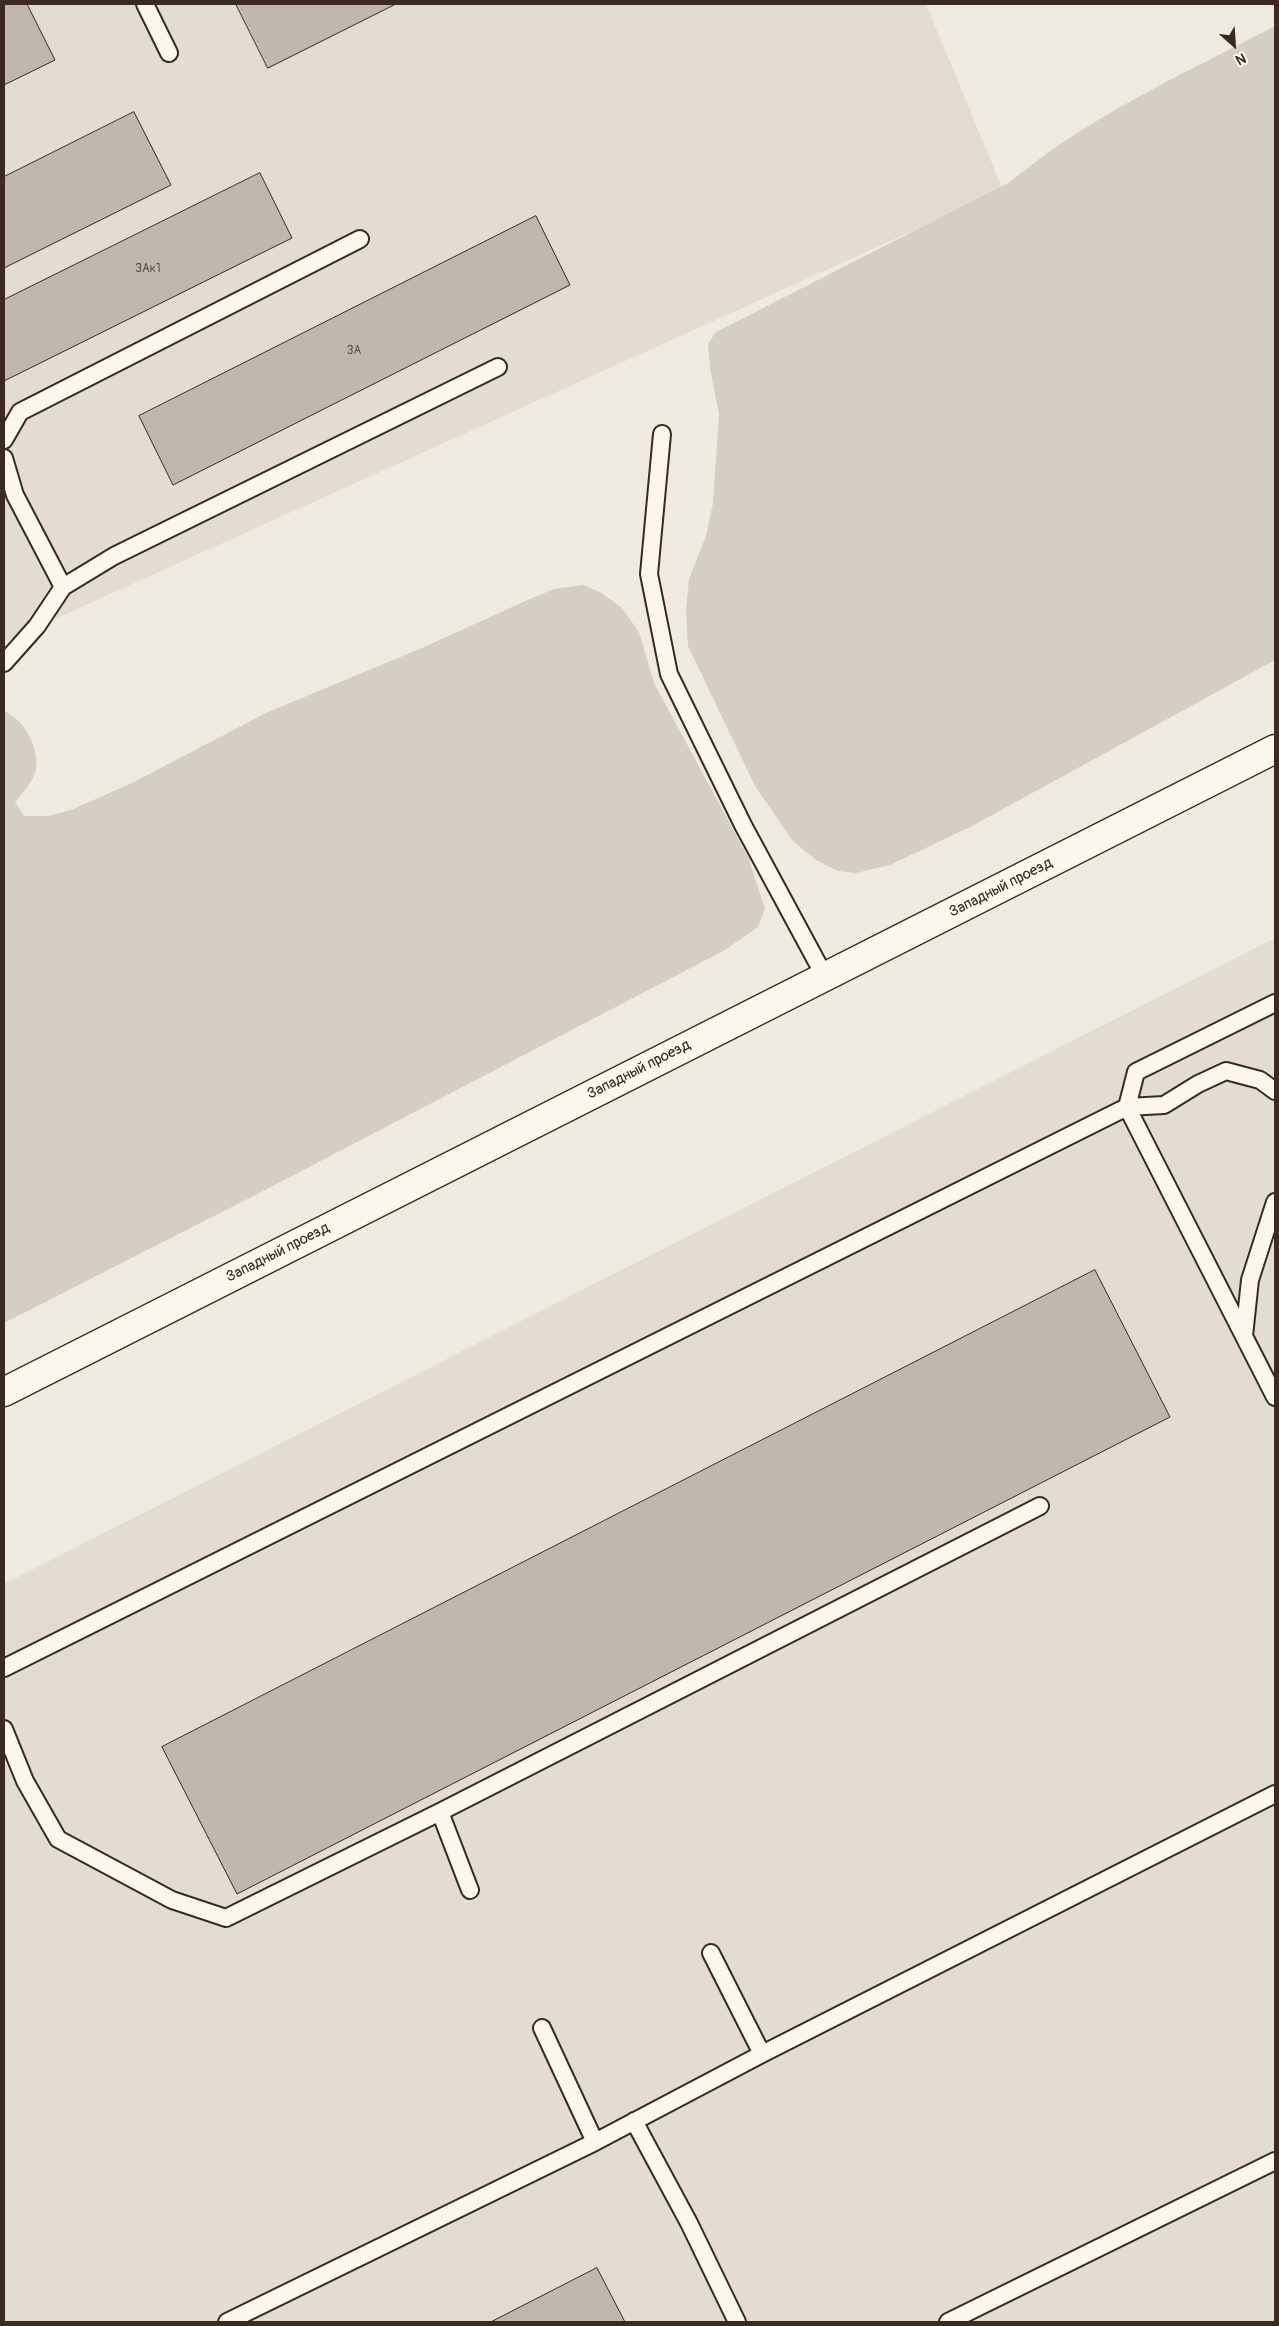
<!DOCTYPE html>
<html>
<head>
<meta charset="utf-8">
<style>
  body { margin:0 }
  #map { position:relative; width:1279px; height:2326px; overflow:hidden; background:#f0ebe0; font-family:Pangolin,sans-serif }
  canvas { display:block }
  .frame { position:absolute; inset:0; border:5px solid #3b2a1e; pointer-events:none }
  .north { position:absolute; left:1209px; top:20px; width:50px; height:50px; -webkit-text-stroke:4px #fbf7ec; paint-order:stroke; rotate:154deg; font-size:14px; font-weight:700; line-height:20px; text-align:center; color:#3b2a1e }
  .north::after { content:''; display:block; margin:auto; width:18px; height:22px; background:#3b2a1e; clip-path:polygon(50% 0,100% 100%,50% 72%,0 100%) }
</style>
</head>
<body>
<div id="map">
<canvas width="1279" height="2326"></canvas>
<div class="frame"></div>
<div class="north">N</div>
</div>
<script>
const ctx = document.querySelector('canvas').getContext('2d');
ctx.lineJoin = 'round';
function fillPath(path, color) { ctx.fillStyle = color; ctx.fill(path, 'evenodd'); }
function trace(path, color, width, dash) { ctx.strokeStyle = color; ctx.lineWidth = width; ctx.lineCap = dash ? 'butt' : 'round'; ctx.setLineDash(dash || []); ctx.stroke(path); }
function label(font, color, halo, rows, align = 'center') {
  ctx.font = font + ' Pangolin,sans-serif'; ctx.lineWidth = 4; ctx.setLineDash([]); ctx.textBaseline = 'middle'; ctx.strokeStyle = halo; ctx.fillStyle = color; for (const [text, x, y, turn = 0] of rows) {
    ctx.save(); ctx.translate(x, y); ctx.rotate((+turn || 0) * Math.PI / 180); ctx.textAlign = isNaN(turn) ? turn : align; if (halo) ctx.strokeText(text, 0, 0); ctx.fillText(text, 0, 0); ctx.restore();
  }
}
fillPath(new Path2D(`
  M4,4H926L1003,190L4,642Z
  M1275,938V2322H4V1584Z`), '#e2dcd1');
fillPath(new Path2D(`
  M1275,26V660L972,826L890,865L856,873L838,871L816,860L793,841L755,786L688,646L686,610L689,579L706,536L713,503L719,414L710,369L708,344L716,332L1010,182C1089,116 1185,73 1275,26Z
  M583,585L600,592L622,608L639,632L654,683L749,859L765,909L758,927L725,950L267,1189L4,1323V711C24,719 39,747 36,769C34,781 22,793 15,802L24,816H48L71,810L130,784L266,713L422,648L523,602L554,589Z`), '#d5cec3');
const building = new Path2D(`
  M4,4H27L55,60L4,85Z
  M236,4H396L268,68Z
  M134,112L171,185L4,268V177Z
  M260,173L292,238L4,381V300Z
  M536,216L570,285L173,485L139,416Z
  M1095,1270L1170,1417L237,1894L162,1747Z
  M597,2268L625,2322H491Z`);
fillPath(building, '#c0b8ad');
trace(building, '#3b2a1e', 1);
const service = new Path2D(`
  M145,4L169,53
  M662,434L649,574L669,674L743,825L825,977
  M4,440L20,412L360,239
  M4,458L15,495L63,587
  M4,663L37,626L63,587L114,556L498,367
  M1275,1003L1136,1072L1127,1107L1275,1397
  M1244,1336L1250,1280L1275,1202
  M4,1668L1127,1107L1164,1105L1198,1084L1226,1071L1260,1080L1275,1091
  M4,1729L25,1781L58,1839L172,1900L226,1918L440,1812L1040,1506
  M440,1812L470,1890
  M711,1953L762,2054
  M542,2028L595,2142
  M634,2121L689,2223L737,2322
  M227,2322L595,2142L762,2054L1275,1794
  M948,2322L1275,2161`);
const primary = new Path2D(`
  M4,1392L1275,749`);
trace(service, '#3b2a1e', 20);
trace(primary, '#3b2a1e', 31);
trace(service, '#fbf7ec', 16);
trace(primary, '#fbf7ec', 28);
label('12px', '#5c4e42', null, [
  ["3Ак1",148,269],
  ["3А",354,351]
]);
label('15px', '#3b2a1e', '#fbf7ec', [
  ["Западный проезд",1001,888,-27],
  ["Западный проезд",639,1070,-27],
  ["Западный проезд",278,1253,-27]
]);
</script>
</body>
</html>
